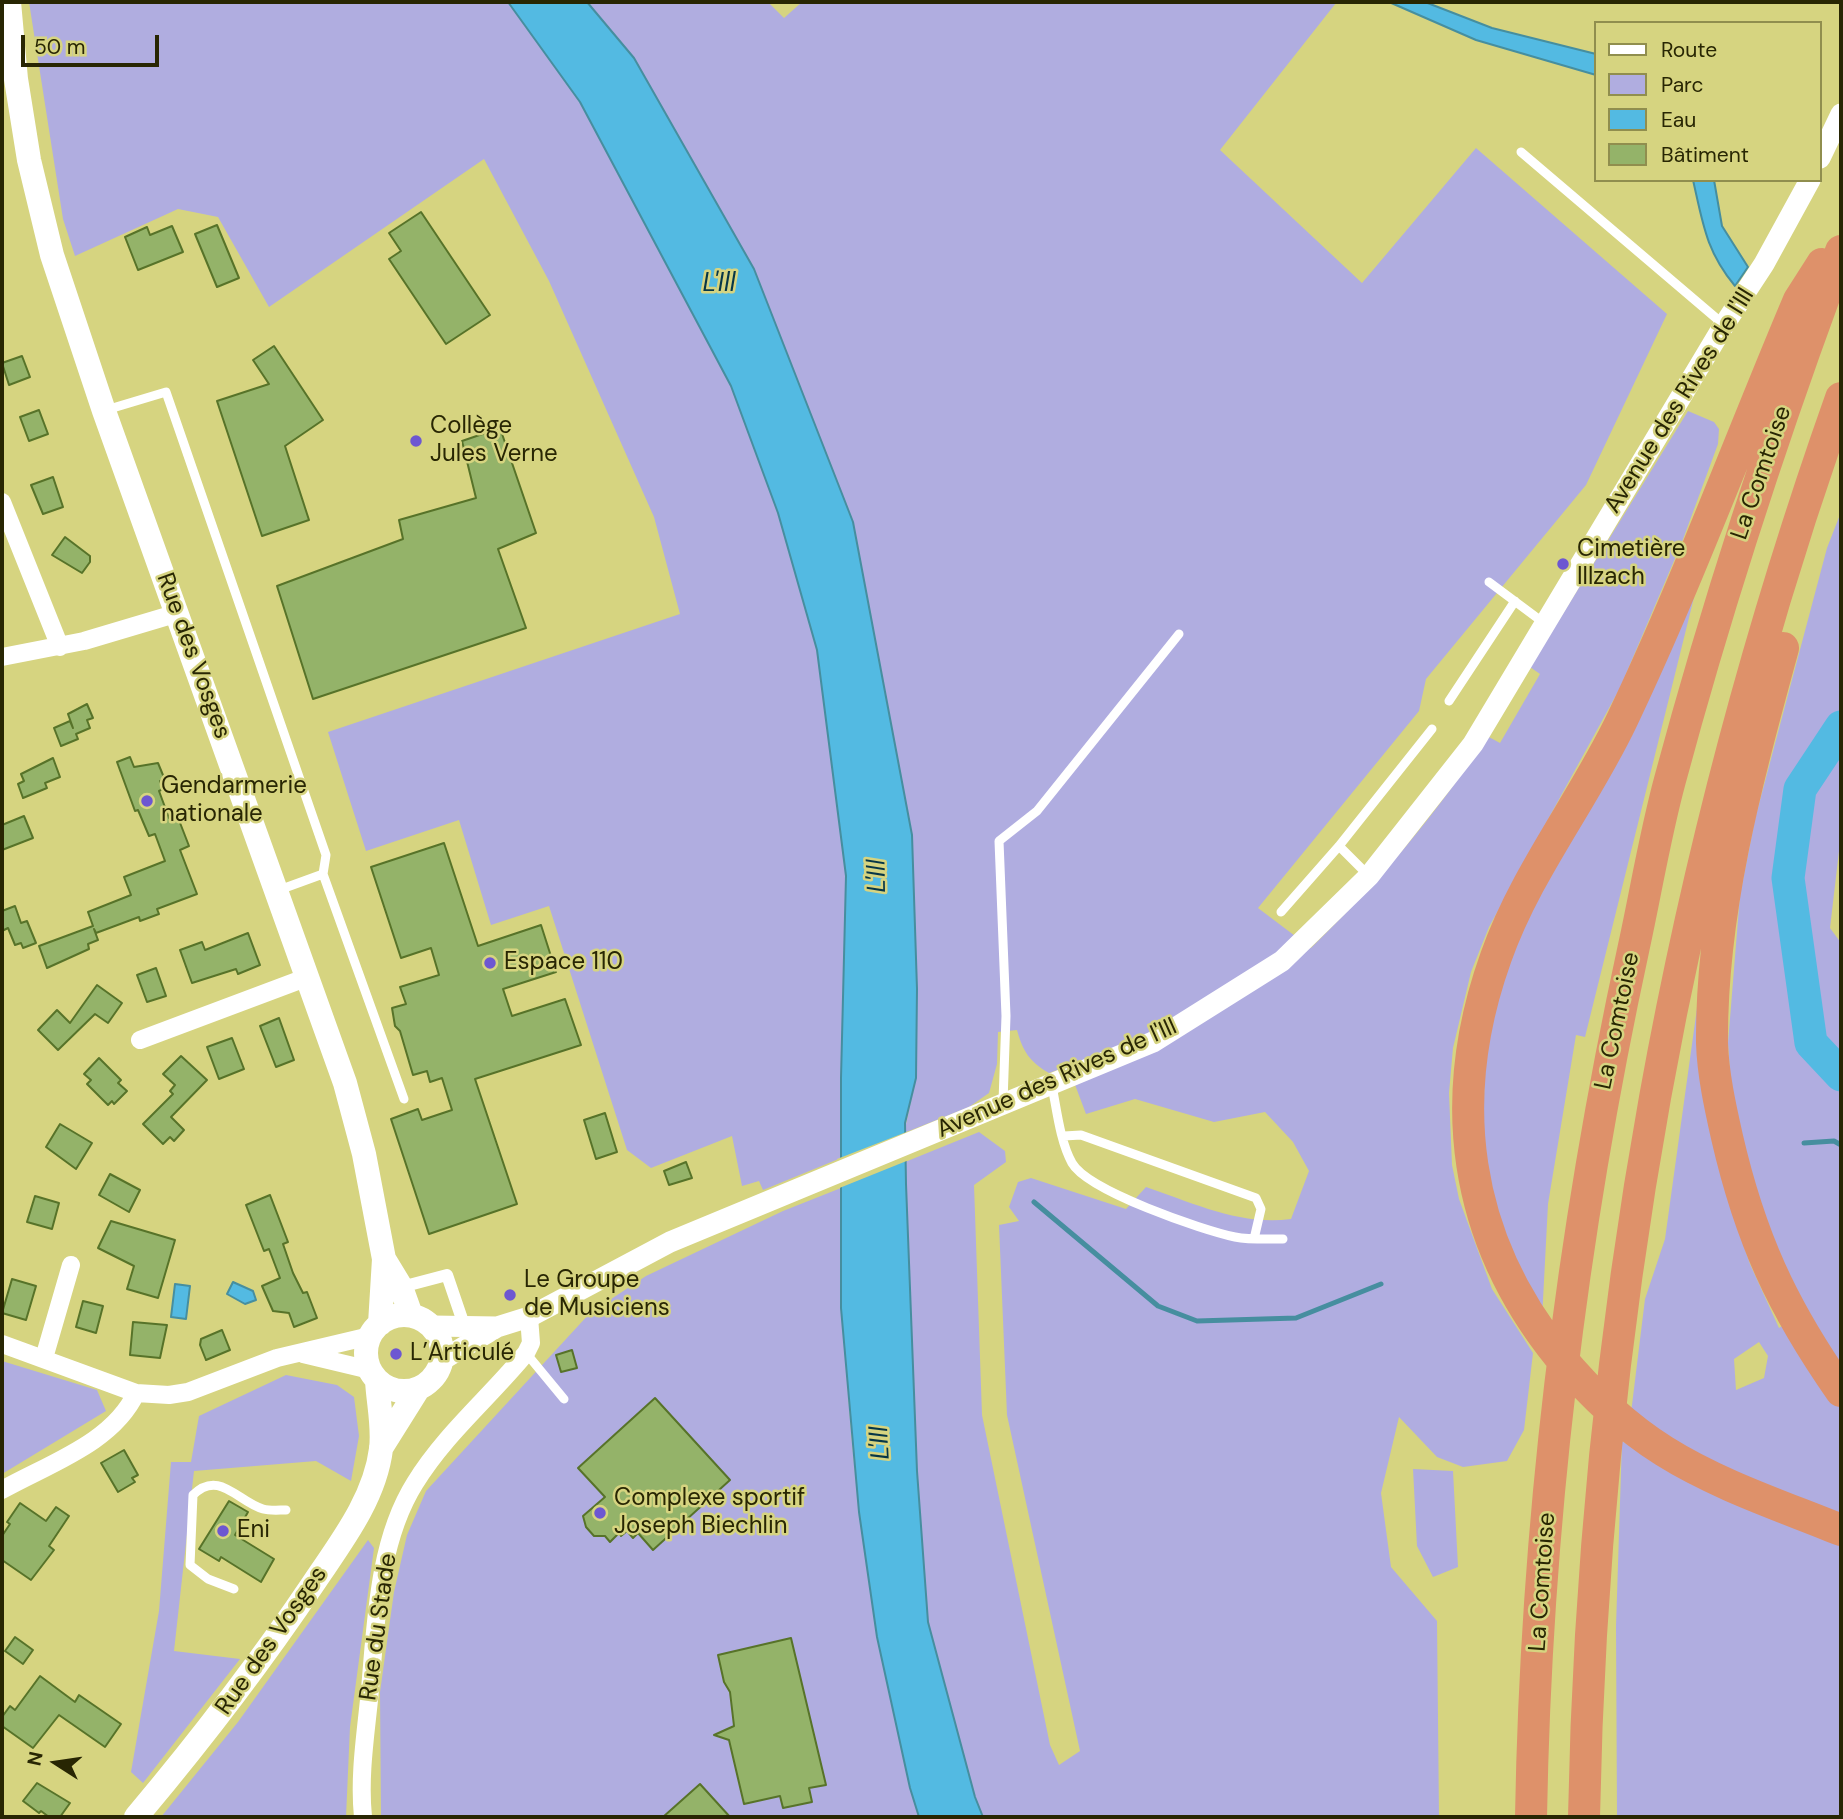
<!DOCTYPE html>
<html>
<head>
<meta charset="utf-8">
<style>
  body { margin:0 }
  #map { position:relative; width:1843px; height:1819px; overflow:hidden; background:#d6d480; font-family:"DM Sans",sans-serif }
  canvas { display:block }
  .frame { position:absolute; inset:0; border:4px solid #282603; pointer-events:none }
  .legend { position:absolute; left:1594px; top:21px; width:228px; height:161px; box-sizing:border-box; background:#d6d480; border:2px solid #908e4e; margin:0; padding:9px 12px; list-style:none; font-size:21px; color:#282603 }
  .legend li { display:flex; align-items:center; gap:14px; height:35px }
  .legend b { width:35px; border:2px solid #908e4e }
  .north { position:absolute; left:21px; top:1728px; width:70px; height:70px; -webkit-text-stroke:5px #d6d480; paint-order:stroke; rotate:282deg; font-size:19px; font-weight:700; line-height:28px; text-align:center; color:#282603 }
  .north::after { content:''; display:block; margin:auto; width:24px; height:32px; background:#282603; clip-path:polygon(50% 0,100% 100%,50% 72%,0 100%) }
  .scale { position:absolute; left:21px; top:35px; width:138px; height:32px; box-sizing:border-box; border:4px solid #282603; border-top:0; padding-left:9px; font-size:21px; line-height:24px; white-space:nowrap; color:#282603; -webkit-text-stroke:5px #d6d480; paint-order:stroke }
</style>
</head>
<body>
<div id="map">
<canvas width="1843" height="1819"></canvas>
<div class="frame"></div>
<ul class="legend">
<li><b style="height:9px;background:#fff"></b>Route</li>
<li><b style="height:19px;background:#b0ade0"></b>Parc</li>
<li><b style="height:19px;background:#53bae2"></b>Eau</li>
<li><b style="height:19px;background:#94b369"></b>Bâtiment</li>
</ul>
<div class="north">N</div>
<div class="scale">50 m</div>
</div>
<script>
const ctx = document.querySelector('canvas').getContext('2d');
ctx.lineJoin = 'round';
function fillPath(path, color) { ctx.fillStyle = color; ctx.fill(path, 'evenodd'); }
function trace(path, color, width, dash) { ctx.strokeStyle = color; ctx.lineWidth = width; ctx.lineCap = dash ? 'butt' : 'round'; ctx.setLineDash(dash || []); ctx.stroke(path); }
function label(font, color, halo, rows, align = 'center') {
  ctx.font = font + ' "DM Sans",sans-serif'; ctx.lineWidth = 5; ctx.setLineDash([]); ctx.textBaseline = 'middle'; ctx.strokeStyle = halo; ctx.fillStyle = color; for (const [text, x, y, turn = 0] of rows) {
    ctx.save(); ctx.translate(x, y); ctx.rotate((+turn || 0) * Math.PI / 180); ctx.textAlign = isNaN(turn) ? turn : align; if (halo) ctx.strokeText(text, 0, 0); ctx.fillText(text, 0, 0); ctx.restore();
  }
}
fillPath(new Path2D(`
  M29,2H508L580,102L731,386L778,513L817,650L846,876L841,1158L763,1190L759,1181L742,1186L732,1136L651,1168L627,1150L549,906L491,925L459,820L366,851L328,732L680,614L654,517L549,281L484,159L269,307L218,217L178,209L75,256L63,219Z
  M587,2H768L784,18L802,2L1336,3L1220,150L1362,283L1476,148L1667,314L1586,485L1426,679L1419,711L1258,908L1311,948C1379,881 1436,816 1487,736L1500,743L1540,674L1530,667L1688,411L1714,422L1719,429L1718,444L1682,542L1620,688L1489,927L1471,972L1453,1048L1449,1093L1452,1165L1459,1199L1492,1289L1533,1353L1524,1430L1507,1461L1463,1467L1437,1457L1399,1417L1381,1493L1391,1567L1437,1621L1439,1817H983L975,1797L928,1622L917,1471L905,1162L979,1132L1005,1151L1006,1162L974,1185L982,1415L1050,1745L1059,1765L1080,1751L1007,1415L999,1225L1019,1221L1009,1207L1018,1182L1031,1178L1126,1209L1146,1187C1193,1203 1241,1226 1291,1219L1309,1171L1293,1142L1265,1112L1214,1122L1135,1099L1086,1114L1068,1066L1049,1073C1030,1062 1023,1052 1017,1030L998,1032L997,1064L989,1093L969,1107L904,1133L916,1078L917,989L912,835L853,522L754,269L634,58Z
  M1841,512V834L1830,928L1841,943V1817H1617L1616,1626L1622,1441L1664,1469L1631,1413L1645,1299L1665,1239L1702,972L1733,1214L1750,1264L1779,1328L1804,1312L1772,1252L1732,1100L1728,1043L1740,895L1755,819L1827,548ZM1759,1342L1768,1356L1764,1378L1736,1390L1734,1359Z
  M1708,541L1585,1037L1576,1035L1548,1204L1542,1319L1515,1272L1483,1167L1485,1033L1511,949Z
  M841,1188C841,1357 854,1528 890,1694C898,1735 906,1777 919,1817H381L380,1692L394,1592L407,1535L426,1491L590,1313L646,1276L783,1211Z
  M2,1361L97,1390L106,1411L2,1474Z
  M286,1375L337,1385L354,1397L359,1436L351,1481L316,1461L194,1471L174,1651L240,1659L143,1783L131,1772L159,1611L171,1462H191L199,1416Z
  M1413,1469L1453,1471L1458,1567L1433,1577L1417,1546Z
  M368,1540L374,1548L350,1727L346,1817H161L238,1722Z`), '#b0ade0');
const water = new Path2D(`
  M508,2H587L634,58L754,269L853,522L912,835L917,989L916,1078L905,1123L906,1184L917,1471L928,1622L975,1797L983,1817H919L910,1788L877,1637L859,1512L841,1308V1078L846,876L817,650L778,513L731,386L580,102Z
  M1389,2H1425L1492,28L1596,54V75L1476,40Z
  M1693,180H1714L1722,226L1748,267L1735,286C1706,251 1703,224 1693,180Z
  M233,1282L253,1291L256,1300L245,1304L227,1294Z
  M175,1284L190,1286L186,1319L171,1317Z`);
fillPath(water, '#53bae2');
trace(water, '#468e9f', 2);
fillPath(new Path2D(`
  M909,1131V1160L837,1189V1159Z`), '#d6d480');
trace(new Path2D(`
  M1804,1143L1834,1141L1841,1145
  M1034,1202L1158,1306L1197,1321L1296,1318L1381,1284`), '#468e9f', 5);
trace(new Path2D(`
  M1841,727L1800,789L1788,878L1811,1043L1841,1075`), '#53bae2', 33);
const building = new Path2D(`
  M421,212L490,315L446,344L389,259L401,251L389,233Z
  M217,225L239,278L217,287L195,234Z
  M172,226L183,252L138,270L125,237L147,227L150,235Z
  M274,346L323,420L285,446L309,520L262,536L217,401L269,384L253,360Z
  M22,356L30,377L9,385L2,363Z
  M39,410L48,434L29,441L20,417Z
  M500,428L536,533L498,549L526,628L313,699L277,586L403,539L399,520L476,498L462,441Z
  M53,477L63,507L43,514L31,485Z
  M65,537L90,556V562L82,573L52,555Z
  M87,704L93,718L87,720L90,728L76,734L78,739L61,746L54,728L70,721L73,728L68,714Z
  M130,757L134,767L158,763L165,780L160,781L163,789L159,791L169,818L177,815L189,846L180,850L197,894L157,909L159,914L140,921L139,917L96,933L94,929L98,940L88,944L89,949L47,968L39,946L93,926L88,912L131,895L124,877L165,861L155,834L149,836L138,810L135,811L117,762Z
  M53,758L60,777L45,783L47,788L23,798L18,784L24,781L21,774Z
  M24,816L33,838L2,850V825Z
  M444,843L478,946L541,925L556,972L503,989L512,1016L565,999L581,1045L475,1079L517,1204L429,1234L391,1119L418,1109L422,1120L452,1110L442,1078L430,1082L427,1071L413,1075L400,1031L395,1026L392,1008L406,1004L400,987L439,975L431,948L401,958L371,867Z
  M15,906L21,923L27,921L36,943L23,948L21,943L15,945L8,928L2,931V911Z
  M248,933L260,965L238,974L236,969L192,983L180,950L202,942L205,950Z
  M156,968L166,996L147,1002L137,975Z
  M97,985L122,1003L108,1023L95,1014L58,1050L38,1030L57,1010L70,1023Z
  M279,1018L294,1060L276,1067L260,1026Z
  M232,1038L244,1069L219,1079L207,1047Z
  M181,1056L207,1080L171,1117L184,1130L174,1141L170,1137L163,1144L143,1124L173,1094L170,1091L175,1085L163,1074Z
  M99,1058L121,1080L118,1083L127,1091L114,1104L112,1101L108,1105L87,1084L91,1080L84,1074Z
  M605,1113L617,1152L596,1159L584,1120Z
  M60,1124L92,1143L76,1169L46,1147Z
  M686,1162L692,1178L669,1185L664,1171Z
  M110,1174L140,1190L129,1212L99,1195Z
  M270,1195L288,1242L283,1244L293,1273L303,1293L307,1292L317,1318L294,1327L289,1313L273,1311L262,1286L280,1278L269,1249L264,1251L246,1205Z
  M35,1196L59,1203L52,1229L27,1222Z
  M111,1221L175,1240L158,1298L127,1289L134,1266L98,1248Z
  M12,1279L36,1286L26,1320L2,1313Z
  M83,1301L103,1306L96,1333L76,1327Z
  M133,1322L167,1325L160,1358L130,1355Z
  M222,1330L230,1350L206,1360L200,1345L201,1339Z
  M572,1350L577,1368L561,1372L556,1355Z
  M655,1398L730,1480L653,1550L638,1533L633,1538L627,1531L621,1536L619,1533L610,1542L605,1536H594L586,1527L583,1516L605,1497L578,1468Z
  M124,1450L138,1475L132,1478L135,1482L118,1492L101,1463Z
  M229,1501L248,1512L235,1535L274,1559L261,1582L221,1557L219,1561L199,1549Z
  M20,1503L46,1521L56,1507L69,1516L49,1546L54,1550L31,1580L2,1560V1536L10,1524L7,1522Z
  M15,1637L33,1650L23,1664L5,1651Z
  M791,1638L826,1785L809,1788L812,1802L783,1808L780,1796L744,1804L729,1740L714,1735L734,1726L730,1692L724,1682L718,1655Z
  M40,1676L75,1702L79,1695L121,1724L105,1747L59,1715L33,1748L2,1726V1717L10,1706L15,1710Z
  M37,1783L70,1803L60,1817H49L41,1811L39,1813L23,1801Z
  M700,1784L730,1817H663Z`);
fillPath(building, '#94b369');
trace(building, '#577329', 2);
trace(new Path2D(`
  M1521,152L1723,324
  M106,410L166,392L326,855L323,874L279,890
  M1489,582L1544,623
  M1449,701L1515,601
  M1339,846L1368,875
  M323,874L404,1099
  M1281,912L1339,846L1432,729
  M1052,1086C1057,1111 1060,1141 1072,1163C1088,1191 1202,1230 1235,1237C1250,1240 1268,1239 1283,1239
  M1003,1102L1006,1016L999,841L1037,811L1179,634
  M1064,1136L1081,1135L1256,1198L1261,1209L1254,1239
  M526,1353L564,1399
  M234,1589L208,1579L190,1565L193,1495C219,1469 238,1502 263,1509C270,1511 279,1510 286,1510`), '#fff', 9);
trace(new Path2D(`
  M409,1285L447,1275L462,1319`), '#fff', 12);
trace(new Path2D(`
  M2,502L60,647
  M2,657L84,641L178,613
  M140,1040L308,977
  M2,1344L136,1393
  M303,1354L370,1370
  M44,1358L71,1265
  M2,1490C48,1464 113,1443 136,1393L169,1395L188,1392L277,1358L370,1336
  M363,1817C359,1778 365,1739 369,1700C376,1630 376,1545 415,1483C445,1434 490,1397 526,1353L531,1343L529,1317`), '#fff', 18);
trace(new Path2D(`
  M1820,158L1841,114
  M432,1326L497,1327
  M442,1360L497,1327L529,1317L670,1242L1153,1042L1282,961L1369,876L1473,744L1724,325L1764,264L1810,180`), '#fff', 21);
trace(new Path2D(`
  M9,2L16,79L29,160L52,255L104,411L345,1083L364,1154L384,1259L380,1324
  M384,1259L401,1287L411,1315
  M366 1353a38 38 0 1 1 76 0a38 38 0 1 1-76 0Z
  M381,1448L418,1389
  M136,1817C200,1741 260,1663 315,1581C342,1541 375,1498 381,1449C384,1427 378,1402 377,1380`), '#fff', 24);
trace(new Path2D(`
  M1822,264L1799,300C1740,439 1687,584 1622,720C1584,800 1526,872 1496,957C1445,1099 1463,1237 1559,1356C1589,1392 1624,1426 1664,1451C1718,1485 1782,1506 1841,1530
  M1783,648C1748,777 1711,908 1712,1043C1713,1074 1720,1106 1727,1137C1750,1237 1782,1307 1841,1391
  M1531,1817C1536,1525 1572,1231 1634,946C1646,891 1655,835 1670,780C1718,601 1776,425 1841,251
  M1584,1817C1593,1333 1679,854 1841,398`), '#de916a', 32);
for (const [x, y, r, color] of [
  [416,441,7,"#6d57d1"],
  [1563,564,7,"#6d57d1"],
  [147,801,7,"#6d57d1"],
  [490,963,7,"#6d57d1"],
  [510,1295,7,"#6d57d1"],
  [396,1354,7,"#6d57d1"],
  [600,1513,7,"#6d57d1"],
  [223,1531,7,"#6d57d1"]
]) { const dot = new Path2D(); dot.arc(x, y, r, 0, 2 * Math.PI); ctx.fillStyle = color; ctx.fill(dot); trace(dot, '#d6d480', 2.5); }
label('24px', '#282603', '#d6d480', [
  ["Avenue des Rives de l'Ill",1680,401,-58],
  ["La Comtoise",1762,473,-71],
  ["Rue des Vosges",193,656,70],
  ["La Comtoise",1618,1021,-78],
  ["Avenue des Rives de l'Ill",1057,1079,-24],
  ["La Comtoise",1543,1582,-86],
  ["Rue du Stade",379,1627,-82],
  ["Rue des Vosges",272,1641,-55]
]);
label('24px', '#282603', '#d6d480', [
  ["Collège",430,427],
  ["Jules Verne",430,455],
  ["Cimetière",1577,550],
  ["Illzach",1577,578],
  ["Gendarmerie",161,787],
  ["nationale",161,815],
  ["Espace 110",504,963],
  ["Le Groupe",524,1281],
  ["de Musiciens",524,1309],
  ["L’Articulé",410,1354],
  ["Complexe sportif",614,1499],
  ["Joseph Biechlin",614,1527],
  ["Eni",237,1531]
], 'left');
label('italic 26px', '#063647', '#d6d480', [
  ["L'Ill",719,284],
  ["L'Ill",878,876,-91],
  ["L'Ill",881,1443,-93]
]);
</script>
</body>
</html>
